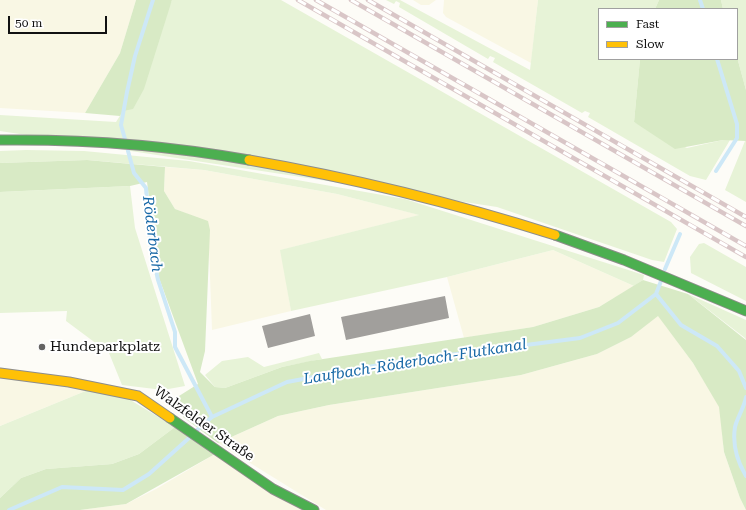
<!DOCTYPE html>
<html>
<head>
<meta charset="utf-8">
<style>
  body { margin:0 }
  #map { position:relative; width:746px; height:510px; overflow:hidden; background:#fdfcf7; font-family:"Roboto Serif",serif }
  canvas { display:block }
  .legend { position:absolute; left:598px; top:8px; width:140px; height:52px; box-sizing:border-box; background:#fff; border:1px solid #a0a0a0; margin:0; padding:5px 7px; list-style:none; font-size:12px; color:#111 }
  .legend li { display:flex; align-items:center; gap:8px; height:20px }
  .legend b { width:20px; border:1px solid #a0a0a0 }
  .scale { position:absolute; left:8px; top:16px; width:99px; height:18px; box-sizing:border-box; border:2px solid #111; border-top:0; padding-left:5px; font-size:12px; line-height:14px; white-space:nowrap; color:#111; -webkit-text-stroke:3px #fff; paint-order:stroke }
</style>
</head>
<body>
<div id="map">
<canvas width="746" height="510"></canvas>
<ul class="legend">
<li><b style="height:5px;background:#4caf50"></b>Fast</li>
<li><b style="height:5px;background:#ffc107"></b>Slow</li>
</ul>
<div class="scale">50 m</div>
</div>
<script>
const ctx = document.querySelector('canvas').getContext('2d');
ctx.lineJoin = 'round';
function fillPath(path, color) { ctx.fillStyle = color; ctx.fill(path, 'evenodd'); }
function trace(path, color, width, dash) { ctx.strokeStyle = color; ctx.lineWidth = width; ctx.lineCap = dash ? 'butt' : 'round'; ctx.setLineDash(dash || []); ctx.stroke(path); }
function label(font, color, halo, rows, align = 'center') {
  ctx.font = font + ' "Roboto Serif",serif'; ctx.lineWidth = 4; ctx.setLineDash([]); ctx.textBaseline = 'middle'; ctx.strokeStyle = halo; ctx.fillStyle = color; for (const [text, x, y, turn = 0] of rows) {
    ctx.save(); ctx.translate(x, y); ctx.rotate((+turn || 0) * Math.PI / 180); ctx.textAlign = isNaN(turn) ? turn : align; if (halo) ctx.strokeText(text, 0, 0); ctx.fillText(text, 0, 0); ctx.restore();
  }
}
fillPath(new Path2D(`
  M0,0H136L120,53L85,113L0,108Z
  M413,0H436L429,5H421Z
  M444,0H538L531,63L446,17L443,13Z
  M165,167L204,170L337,194L420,215L281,250L291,311L212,330L208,222L175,209L164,191Z
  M553,250L634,286L599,307L533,327L464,338L447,277Z
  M658,315L693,363L720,407L724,452L740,498L746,510H326L218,443L278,416L329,405L521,375L597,354L631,337Z
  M0,377L88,390L0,426Z
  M215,454L305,510H80L126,504L156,489Z`), '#f9f7e4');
fillPath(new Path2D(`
  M172,0H281L671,222L677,229L664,262L652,260L497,207L0,131V115L116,122L123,111Z
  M386,0H400L530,70L538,0H659L655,9H599V59H640L634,122L687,148L723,140H730L706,180L690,176L588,117L590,113L585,111L582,113L493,62L495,58L490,56L488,59L399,7L400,3L396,1L394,4Z
  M721,0H746V90L737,57V9H723Z
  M745,141H746V202L725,190Z
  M26,150L84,151L189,161L405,199L644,275L643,280L634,286L553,250L447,277L291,311L280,250L419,215L337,194L204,170L87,160L0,163V151Z
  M130,186L135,228L185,386L163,390L122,385L109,353L66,321L67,311L0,313V192Z
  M704,243L746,267V301L691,273L690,257L699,244Z
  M688,294L746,320V340L745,338Z
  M319,353L322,359L282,367L225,388L215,387L205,375L222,361L248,357L264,367Z
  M88,390L127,398L175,427L139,454L112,464L46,469L21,478L0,498V426Z`), '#e7f3d7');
fillPath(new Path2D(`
  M136,0H172L144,89L133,109L123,111L120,116L85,113L120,53Z
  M659,0H721L723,9H655Z
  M737,57L746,90V141L723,140L675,149L634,122L640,59H737Z
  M87,160L165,167L164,191L175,209L208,221L210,230L205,351L200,372L215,387L225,388L282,367L310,361L533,327L599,307L643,280L688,294L746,340V510L740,498L724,452L719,407L693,363L658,316L631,337L597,354L521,375L329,405L278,416L218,443L183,417L179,396L198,384L159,278L147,182L130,186L0,192V163Z
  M175,427L215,454L126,504L80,510H0V498L21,478L46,469L112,464L139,454Z`), '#d8eac5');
trace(new Path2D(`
  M700,0L703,9
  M125,139L121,125L127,92L135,56L153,0
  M128,151L134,173L146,188L150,243L158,280L175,332V347L212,417
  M716,171L737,138V124L717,59
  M665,269L680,234
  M656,294L681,325L717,346L739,371L746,388
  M656,294L661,281
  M746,397C744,408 737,418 735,427C732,446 737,461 746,476
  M197,430L212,417L287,382L395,362L580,338L618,323L656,294
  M9,510L62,487L123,490L149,474L189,438`), '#cde8f7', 4);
fillPath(new Path2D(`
  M445,296L449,318L346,340L341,317Z
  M310,314L315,336L268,348L262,326Z`), '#a19f9c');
const fast = new Path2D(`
  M0,140C83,139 167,145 249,160
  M555,235L624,260L746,311
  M170,418L273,489L314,510`);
const slow = new Path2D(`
  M249,160C353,178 454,203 555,235
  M0,373L69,382L138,396L170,418`);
trace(fast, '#8e8d8b', 11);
trace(slow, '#8e8d8b', 11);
trace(fast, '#4caf50', 9);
trace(slow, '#ffc107', 9);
const rail = new Path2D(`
  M298,0L746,257
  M316,0L746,246
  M351,0L746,226
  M368,0L746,217`);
trace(rail, '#d9c6c7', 4.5);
trace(rail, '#fff', 3, [9]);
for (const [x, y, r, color] of [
  [42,347,4,"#646362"]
]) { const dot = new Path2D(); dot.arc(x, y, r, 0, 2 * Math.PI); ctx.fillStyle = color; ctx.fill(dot); trace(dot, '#fff', 1.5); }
label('14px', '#111', '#fff', [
  ["Hundeparkplatz",50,347]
], 'left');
label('14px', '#111', '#fff', [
  ["Walzfelder Straße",204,424,35]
]);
label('italic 15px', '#1768a6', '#fff', [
  ["Röderbach",152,234,83],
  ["Laufbach-Röderbach-Flutkanal",415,362,-9]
]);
</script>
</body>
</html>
